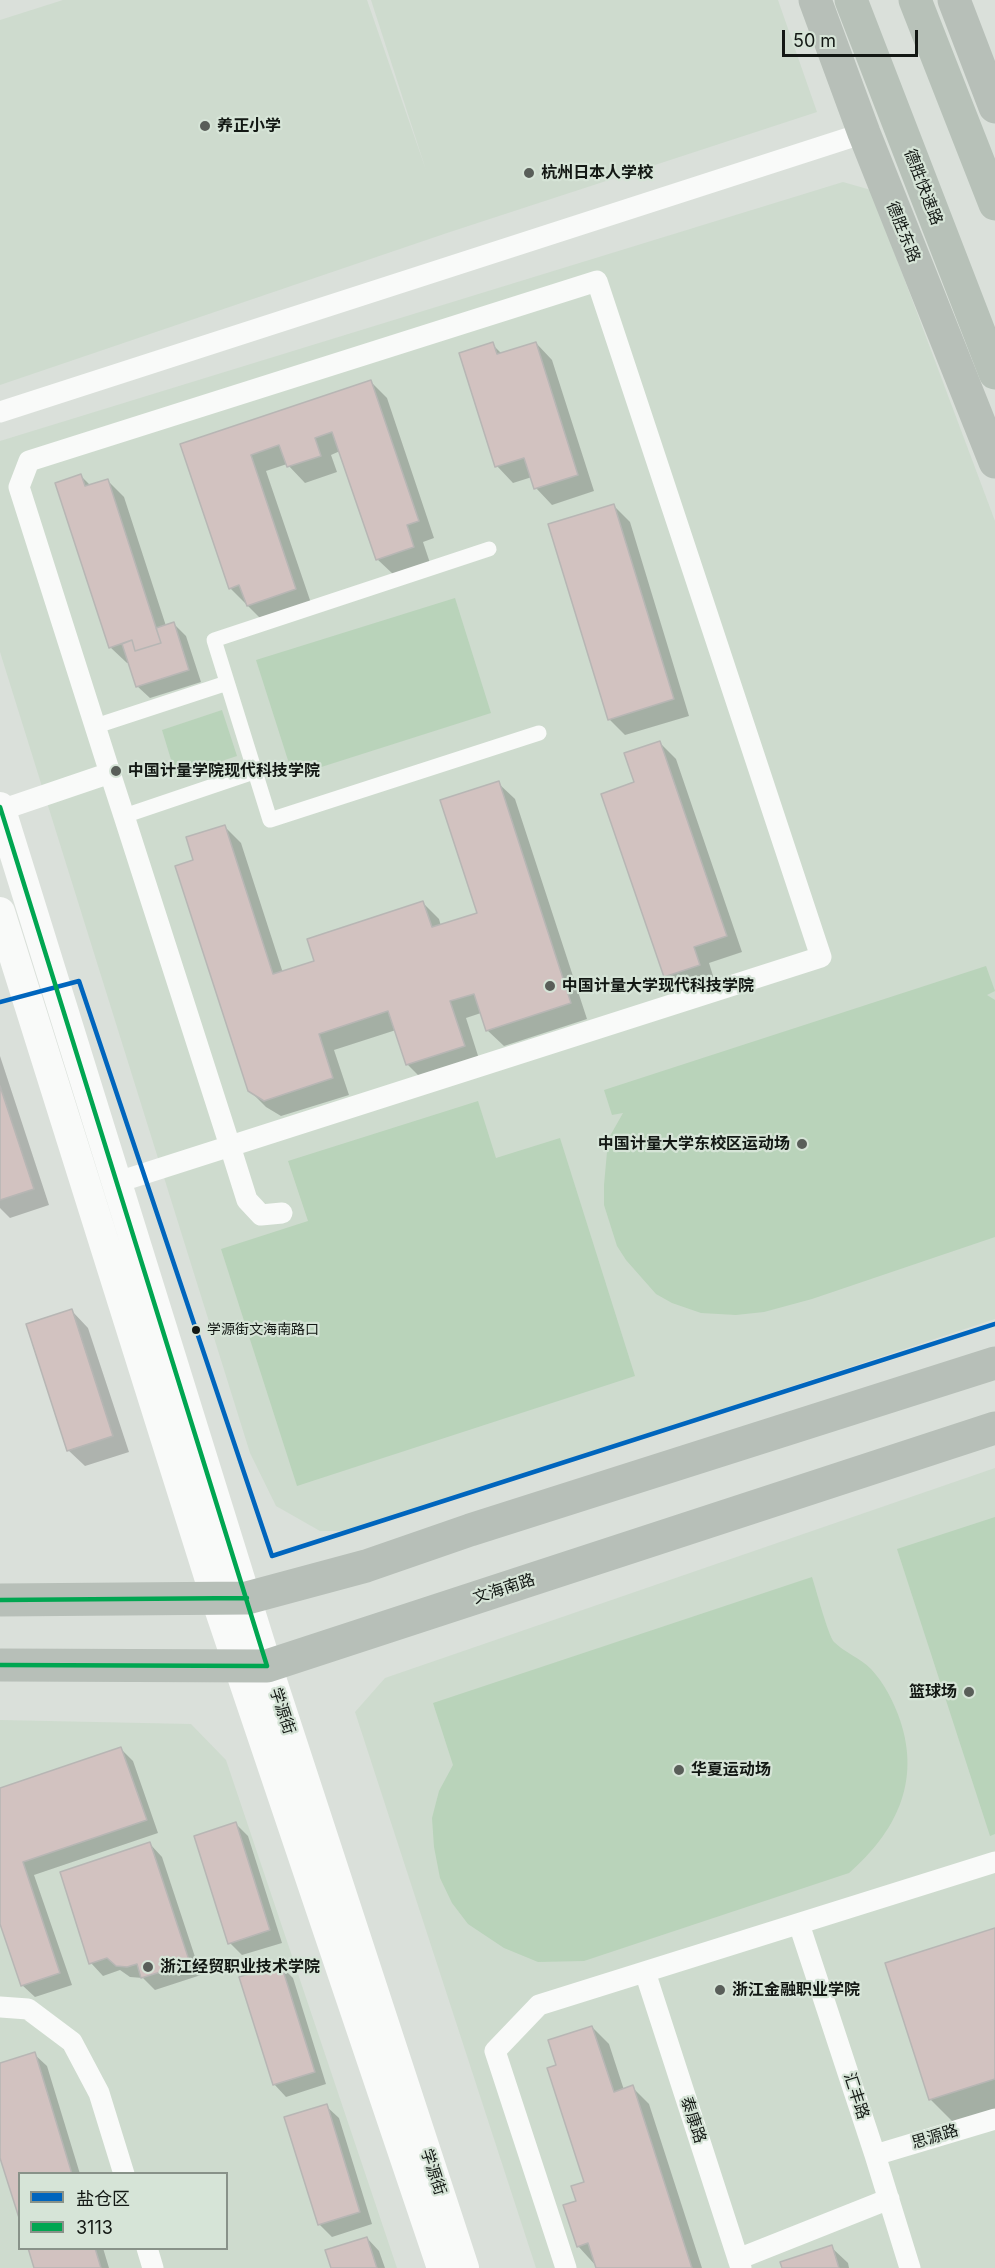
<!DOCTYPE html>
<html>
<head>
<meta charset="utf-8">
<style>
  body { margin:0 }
  #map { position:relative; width:995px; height:2268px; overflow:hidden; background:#dae0da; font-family:Inter,"Noto Sans SC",sans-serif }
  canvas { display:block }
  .legend { position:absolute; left:18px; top:2172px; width:210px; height:78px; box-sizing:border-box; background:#d6e4d7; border:2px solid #889289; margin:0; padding:8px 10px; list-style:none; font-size:18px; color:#131814 }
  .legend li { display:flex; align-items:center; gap:12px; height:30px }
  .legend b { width:30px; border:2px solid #889289 }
  .scale { position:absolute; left:782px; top:30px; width:136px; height:27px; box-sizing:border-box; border:3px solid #131814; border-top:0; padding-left:8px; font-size:18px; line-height:21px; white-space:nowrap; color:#131814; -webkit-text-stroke:4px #d6e4d7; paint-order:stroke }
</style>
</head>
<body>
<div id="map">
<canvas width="995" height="2268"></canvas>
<ul class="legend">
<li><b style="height:8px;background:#0065bd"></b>盐仓区</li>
<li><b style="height:8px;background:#00a651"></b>3113</li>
</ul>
<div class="scale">50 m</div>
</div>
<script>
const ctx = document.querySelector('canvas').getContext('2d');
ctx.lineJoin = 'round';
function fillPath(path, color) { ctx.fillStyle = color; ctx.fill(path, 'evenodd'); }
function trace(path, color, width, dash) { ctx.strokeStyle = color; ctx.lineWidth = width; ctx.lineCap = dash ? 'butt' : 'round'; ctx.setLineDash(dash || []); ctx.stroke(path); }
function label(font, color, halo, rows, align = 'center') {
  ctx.font = font + ' Inter,"Noto Sans SC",sans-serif'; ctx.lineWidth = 4.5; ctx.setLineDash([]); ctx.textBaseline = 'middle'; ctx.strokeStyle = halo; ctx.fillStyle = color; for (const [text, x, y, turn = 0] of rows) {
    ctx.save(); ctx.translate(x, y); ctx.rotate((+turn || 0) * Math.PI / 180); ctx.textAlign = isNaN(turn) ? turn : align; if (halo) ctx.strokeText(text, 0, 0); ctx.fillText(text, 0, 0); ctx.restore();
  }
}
fillPath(new Path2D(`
  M63,0H367L426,170L371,0H778L817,112L447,233L0,385V20Z
  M843,182L871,190L995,521V1319L355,1531H320L276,1506L250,1453L0,652V441Z
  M995,1468V2268H536L355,1712L385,1678Z
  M0,1720L191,1724L226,1760L397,2268H0ZM20,2174H226V2248H20Z`), '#cedbce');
fillPath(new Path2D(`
  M455,598L491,713L293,776L256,660Z
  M222,710L237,756L176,776L162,730Z
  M986,966L995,991L987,995L995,1000V1237L812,1299L764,1312L736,1315L701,1313L672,1303L656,1294L626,1260L617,1246L604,1205V1185L607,1152L610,1136L623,1113L612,1115L604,1090Z
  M478,1101L496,1158L560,1138L635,1376L297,1486L221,1249L308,1221L288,1161Z
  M995,1517V1834L990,1836L897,1549Z
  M812,1577C816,1589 828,1635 834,1642C844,1652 860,1658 871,1669C884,1683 894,1702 900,1720C921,1782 896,1832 849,1873L584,1961L538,1962L504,1948L468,1924L452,1903L440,1878L434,1847L432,1818L439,1791L453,1765L433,1703Z`), '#b9d3ba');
fillPath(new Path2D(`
  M536,343L552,360L594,491L552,505L536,488L532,477L513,483L497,466L492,344L502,354Z
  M370,381L387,398L434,538L423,542L430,563L394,575L377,559L340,451L331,455L337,472L305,483L287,464L266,471L312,606L264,622L230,588L182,445Z
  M81,476L91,486L107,480L124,497L166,626L174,624L186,636L201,682L150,698L137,686L130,663H127L110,647Z
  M613,505L630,522L689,716L625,735L609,719Z
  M660,743L676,759L742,952L709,963L715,982L682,993L665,977L603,795L636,783Z
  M498,783L515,799L587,1019L504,1046L487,1030L481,1013L466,1018L480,1062L424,1081L407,1064L396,1030L334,1050L349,1095L281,1116L266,1107L249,1090L195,861L224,826L241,843L283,973L316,962L423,903L439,919L441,926L479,914Z
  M0,1056L49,1205L10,1218L0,1208Z
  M72,1311L88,1328L129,1452L85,1466L68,1450Z
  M121,1749L133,1761L158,1833L34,1875L72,1985L35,1997L22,1985L0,1919V1790Z
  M236,1824L248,1836L282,1943L242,1955L230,1943Z
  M150,1844L162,1857L201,1975L155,1990L143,1978L130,1977L120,1970L103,1976L91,1963Z
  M995,1929V2110L954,2123L930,2099Z
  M280,1965L293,1978L326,2084L286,2097L274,2084Z
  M592,2027L609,2044L624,2090L632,2087L649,2104L702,2268H598L578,2246V2202L585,2182L558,2066Z
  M34,2054L47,2066L80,2174H20L0,2153V2064Z
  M326,2106L339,2118L372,2224L332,2237L319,2224Z
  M367,2238L379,2251L385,2268H332Z
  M831,2247L848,2263L849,2268H784Z
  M30,2248H103L109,2268H36Z`), '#0003');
const building = new Path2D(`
  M493,342L497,354L536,342L578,475L534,489L524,458L495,467L459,353Z
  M371,380L419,521L407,525L414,547L376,560L332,432L315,438L321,456L287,467L279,445L251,455L296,589L247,606L239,585L229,589L180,444Z
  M81,474L85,486L108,479L161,643L135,651L132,640L109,648L55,483Z
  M614,504L674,699L608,720L548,524Z
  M174,622L189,670L136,687L122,644L132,640L135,651L161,643L156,628Z
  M660,741L727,936L694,947L700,965L664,977L601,794L634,782L624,753Z
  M499,781L571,1003L486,1031L474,994L450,1001L465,1046L406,1065L388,1011L319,1034L333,1078L264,1101L248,1091L175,866L193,860L186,837L225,825L273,974L314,961L307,939L423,901L432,927L477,913L440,800Z
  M0,1086L34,1189L0,1200Z
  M72,1309L113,1436L67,1451L26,1324Z
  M121,1747L147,1820L23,1862L60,1973L21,1986L0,1924V1788Z
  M236,1822L270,1930L228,1944L194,1836Z
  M150,1842L190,1963L141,1978L137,1964L127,1967L116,1966L107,1958L89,1964L60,1872Z
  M995,1928V2079L929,2100L885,1963Z
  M281,1964L315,2072L273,2085L239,1977Z
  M592,2026L614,2092L633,2085L692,2268H596L588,2243L577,2247L563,2205L576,2201L571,2186L584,2182L547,2068L556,2065L548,2040Z
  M35,2052L72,2174H20V2221L0,2158V2063Z
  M327,2104L360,2212L318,2225L284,2117Z
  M367,2237L377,2268H331L325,2250Z
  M832,2245L839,2268H782L780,2262Z
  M28,2248H95L101,2268H34Z`);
fillPath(building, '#d2c2c0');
trace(building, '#b7b6b4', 1.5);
trace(new Path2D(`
  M489,549L214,640L270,820L539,733
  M96,726L227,683
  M124,816L254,772`), '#f9faf9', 15);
trace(new Path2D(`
  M0,412L864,133
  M1,810L110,773
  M118,1182L821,957L597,281L29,461L19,487L110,773L124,816L230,1146L247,1200L261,1215L282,1213
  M799,1924L875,2155L910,2268
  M645,1972L741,2268
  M0,2007L28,2009L72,2042L99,2093L124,2174
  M875,2155L995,2119
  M147,2248L153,2268
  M738,2259L889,2199
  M566,2268L495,2051L539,2005L995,1862`), '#f9faf9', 21);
trace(new Path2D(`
  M0,807L267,1666L464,2268
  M0,912L216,1599L442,2268`), '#f9faf9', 30);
trace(new Path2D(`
  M815,0L864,133L995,462
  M954,0L995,107
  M0,1600L247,1598L366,1566L470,1530L995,1363
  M0,1665L267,1666L995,1428`), '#b7bfb8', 33);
trace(new Path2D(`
  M851,0L995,373
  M915,0L995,204`), '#b7c1b8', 33);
trace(new Path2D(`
  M0,1002L79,981L272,1556L995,1324`), '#0065bd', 4.5);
trace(new Path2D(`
  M0,807L267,1666L0,1665
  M0,1600L247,1598`), '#00a651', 4.5);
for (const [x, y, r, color] of [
  [205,126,6,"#595e59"],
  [529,173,6,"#595e59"],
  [116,771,6,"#595e59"],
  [550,986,6,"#595e59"],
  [802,1144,6,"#595e59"],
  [196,1330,5,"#131814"],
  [969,1692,6,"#595e59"],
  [679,1770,6,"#595e59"],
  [148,1967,6,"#595e59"],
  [720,1990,6,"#595e59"]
]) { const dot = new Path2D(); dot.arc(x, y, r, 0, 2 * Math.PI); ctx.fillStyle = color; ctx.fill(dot); trace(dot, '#d6e4d7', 2); }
label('14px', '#131814', '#d6e4d7', [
  ["学源街文海南路口",207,1330]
], 'left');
label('bold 16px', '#131814', '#d6e4d7', [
  ["养正小学",217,126],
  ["杭州日本人学校",541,173],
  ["中国计量学院现代科技学院",128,771],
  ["中国计量大学现代科技学院",562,986],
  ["中国计量大学东校区运动场",790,1144,"right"],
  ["篮球场",957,1692,"right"],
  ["华夏运动场",691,1770],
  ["浙江经贸职业技术学院",160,1967],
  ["浙江金融职业学院",732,1990]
], 'left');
label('16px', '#131814', '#d6e4d7', [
  ["德胜快速路",923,187,69],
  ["德胜东路",903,232,68],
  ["文海南路",504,1589,-18],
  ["学源街",282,1711,72],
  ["汇丰路",856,2096,72],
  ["泰康路",693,2120,72],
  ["思源路",935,2137,-17],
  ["学源街",433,2172,72]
]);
</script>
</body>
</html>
